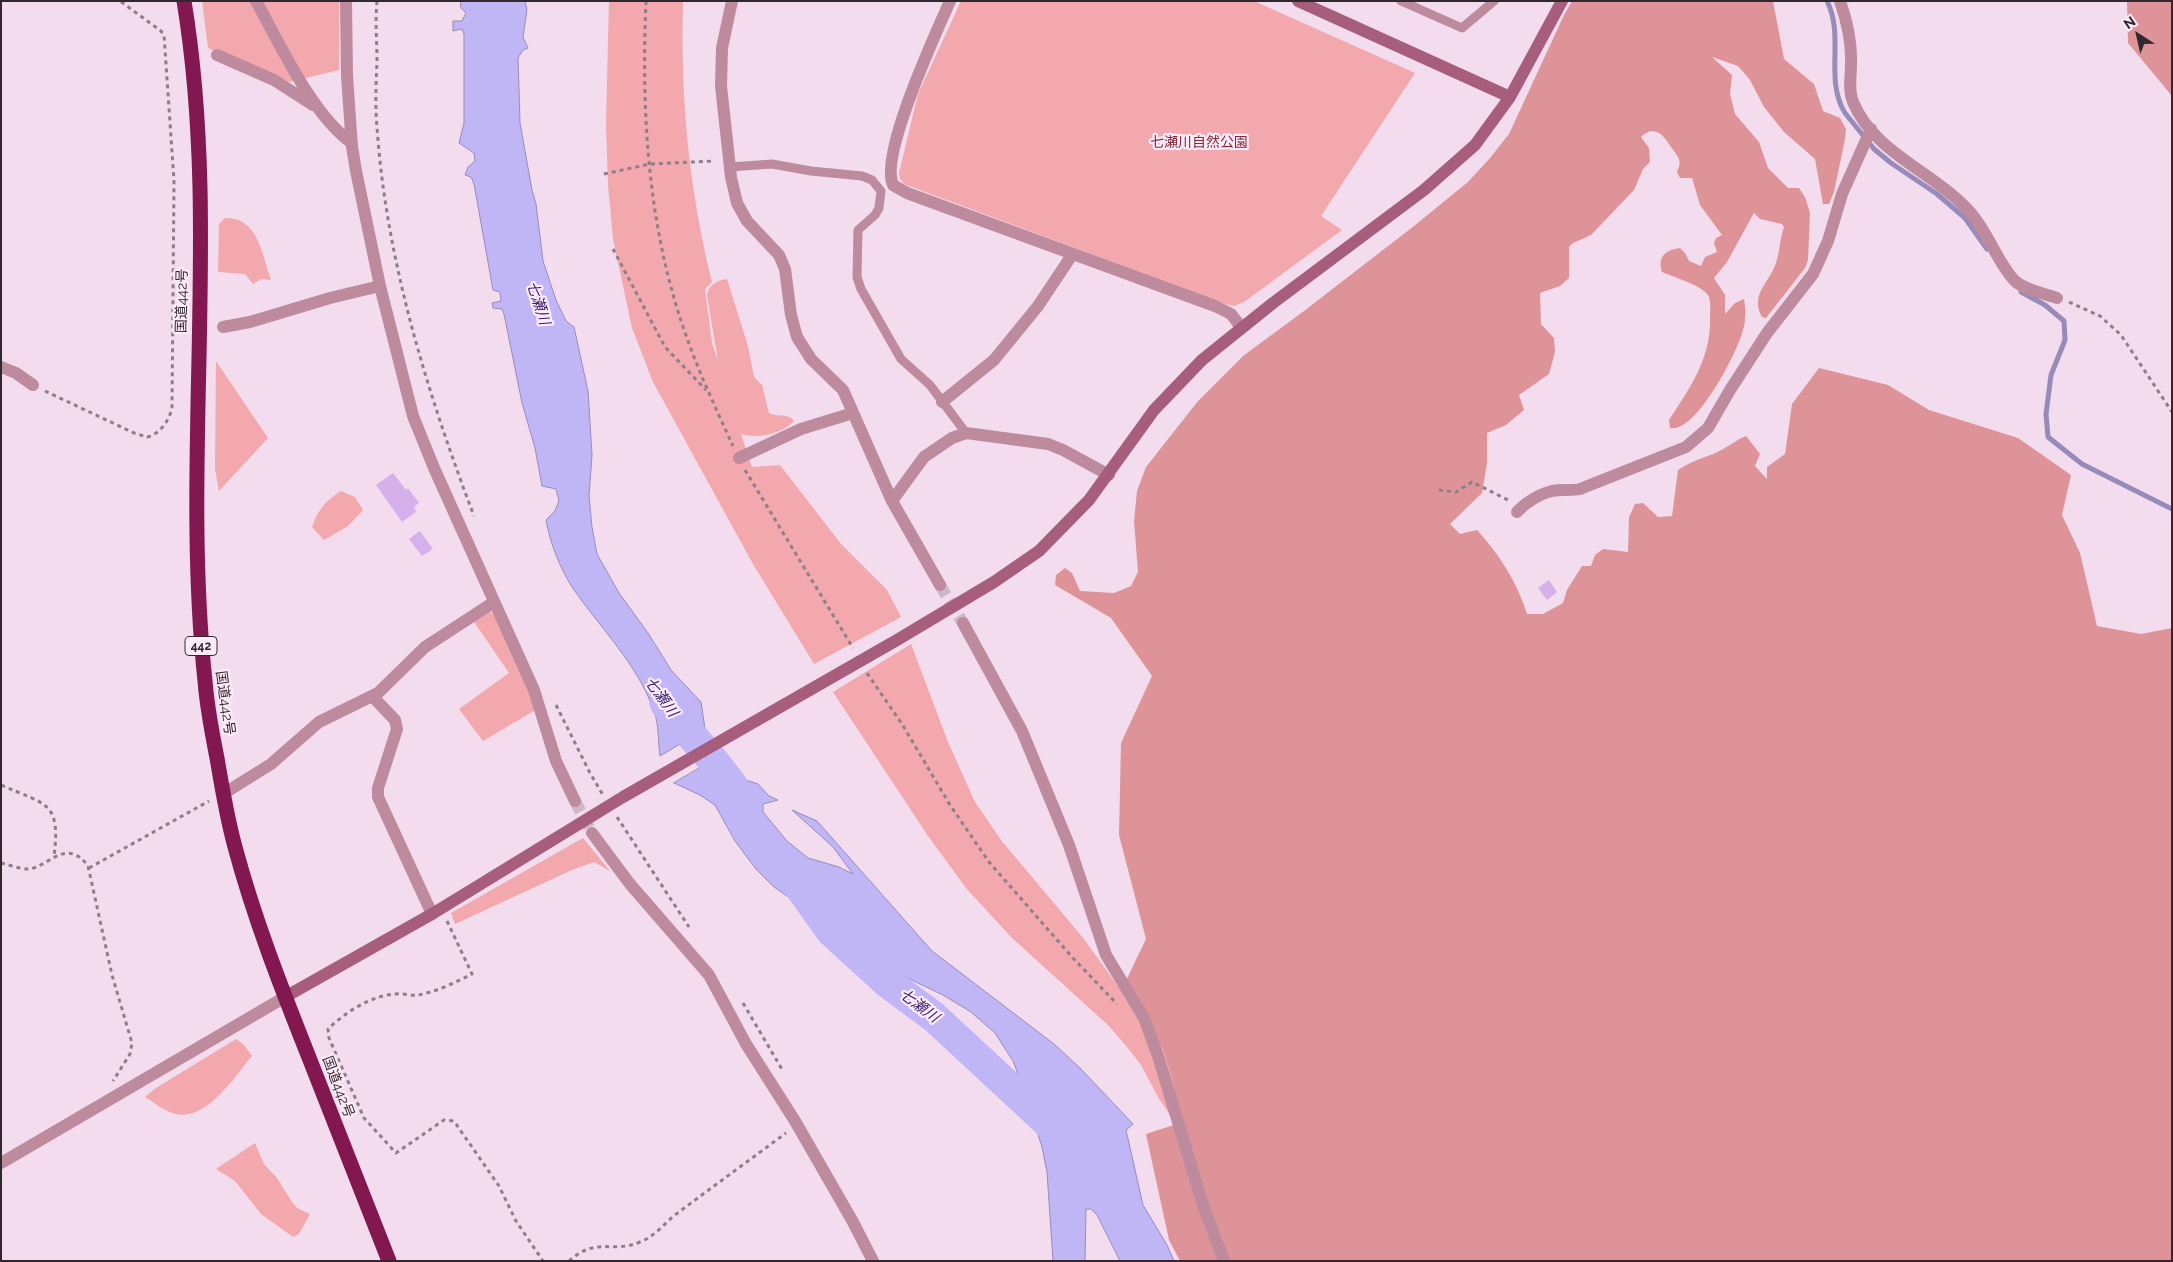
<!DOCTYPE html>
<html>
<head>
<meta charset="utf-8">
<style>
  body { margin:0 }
  #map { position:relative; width:2173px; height:1262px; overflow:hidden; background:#f3dcee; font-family:Raleway,sans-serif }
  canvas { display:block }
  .frame { position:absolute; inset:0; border:2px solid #31282f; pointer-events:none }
  .north { position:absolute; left:2113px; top:10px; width:50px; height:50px; -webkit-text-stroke:4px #fdebf9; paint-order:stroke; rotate:325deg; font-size:14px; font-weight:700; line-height:20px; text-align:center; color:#31282f }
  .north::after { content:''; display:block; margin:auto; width:18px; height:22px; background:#31282f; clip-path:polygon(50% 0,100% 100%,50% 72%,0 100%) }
</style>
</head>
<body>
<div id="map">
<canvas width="2173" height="1262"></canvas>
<div class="frame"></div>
<div class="north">N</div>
</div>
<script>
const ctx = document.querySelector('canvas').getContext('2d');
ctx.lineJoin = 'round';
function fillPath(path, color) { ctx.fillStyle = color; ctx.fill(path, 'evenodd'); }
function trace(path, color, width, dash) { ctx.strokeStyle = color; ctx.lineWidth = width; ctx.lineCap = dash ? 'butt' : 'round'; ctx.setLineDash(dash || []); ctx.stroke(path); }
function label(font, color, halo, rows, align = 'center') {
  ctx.font = font + ' Raleway,"Noto Sans JP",sans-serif'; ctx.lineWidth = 4.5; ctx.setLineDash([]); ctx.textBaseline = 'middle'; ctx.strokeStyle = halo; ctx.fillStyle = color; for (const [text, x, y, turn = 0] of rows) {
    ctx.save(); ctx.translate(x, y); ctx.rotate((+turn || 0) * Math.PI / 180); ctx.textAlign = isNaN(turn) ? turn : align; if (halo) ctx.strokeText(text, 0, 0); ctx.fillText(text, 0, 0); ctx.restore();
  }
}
fillPath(new Path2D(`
  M202,1H339V70L289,82L208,48Z
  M609,1H683C680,96 689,190 712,282L705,289L712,343L718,361L707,295C708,285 718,280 727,279L748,346L754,377L762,385L769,413C777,418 788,412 794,421C782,434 758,439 741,434L752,467L780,465L841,544L887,590L901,617L814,664L753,564L653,382L632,328L613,239L608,185L606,123Z
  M961,1H1254L1415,73L1321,216L1342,230L1244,302L1234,306L1225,304L904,184L900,179L899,173L918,94Z
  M225,218C258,217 262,254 271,280L261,279L253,284L245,274L218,272L219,224Z
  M216,361L268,438L219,491L215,469Z
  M341,491L355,497L363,510L348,526L324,540L312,527C318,510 325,501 341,491Z
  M486,612H491L498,621L537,709L483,741L459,709L509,673L472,619Z
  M911,644L948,742L975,802L1001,840L1084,939L1163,1049L1172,1079L1180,1123L1176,1124L1158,1097L1141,1065L1127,1047L1109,1026L1011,937L966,888L928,836L833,692Z
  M583,838L610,871L594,862L572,870L455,924L451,913Z
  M236,1039L244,1045L252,1056C235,1076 207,1121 176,1114C164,1111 155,1103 145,1097L156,1088Z
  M255,1143L264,1164L277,1178L292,1202L297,1208L310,1214L299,1234L293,1237L261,1214L235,1181L216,1169Z`), '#f2a8ac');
fillPath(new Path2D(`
  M1572,1H1773L1784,59L1814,84L1823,111L1840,118L1846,129L1845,139L1834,192L1829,204H1823L1815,159L1784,132L1764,107L1750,80L1738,66L1712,57L1732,75L1730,94L1735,114L1759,142L1768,168L1788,188H1799L1805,197L1810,213L1808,260L1805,268L1766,318L1762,317C1751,297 1765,286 1773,270C1780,257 1779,241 1784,227L1782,224L1760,219L1754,213L1727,262L1714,278L1725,295V314L1735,303L1744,299C1746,309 1746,320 1743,330C1738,351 1696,434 1670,428L1669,420C1690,388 1712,357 1710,316C1710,311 1711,302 1709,297C1705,286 1673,277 1662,272C1657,256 1666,250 1680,248L1685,253L1689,261L1701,266L1705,257L1717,252L1714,243L1716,238L1722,235L1700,205L1692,178H1680L1677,172C1683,160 1678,157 1671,147C1664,136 1655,123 1641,137L1649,148L1650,162L1643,169L1634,190L1591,235L1573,243L1569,247V278L1560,286L1540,293L1541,324L1554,338L1555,352L1549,374L1519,395L1524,410L1506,425L1487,433V463L1482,493L1450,524L1460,534L1477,530C1500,555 1517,582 1527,614H1543L1563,603L1567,590L1582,566H1591L1595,555L1603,549L1628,552L1629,517L1635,504L1643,503L1658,517L1672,516L1678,470C1694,459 1710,457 1725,448C1732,444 1738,439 1746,436L1760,454L1755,466L1767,479V467L1785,454L1792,404L1819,368L1888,385L1929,410L2018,438L2071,475L2062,515L2080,553L2097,626L2141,634L2172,628V1261H1180L1169,1240L1146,1134L1180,1123L1172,1079L1163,1049L1124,995L1123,987L1146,939L1119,835L1121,743L1152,676L1111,618L1055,585L1056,575L1065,568L1072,573L1080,591L1114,593L1131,586L1138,572L1134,521L1137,491L1146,467L1198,401L1243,356L1304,311L1414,226L1468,182L1490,158L1509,134L1564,15Z
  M2127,1H2172V96L2128,43Z`), '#dd9398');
const water = new Path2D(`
  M461,1H525L527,10L523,37L528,48L523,50L518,58L520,123L532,190L536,204L543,261L556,300L566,321L574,327L588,391L592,455L589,496L592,527L597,554L619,593L648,633L671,670L701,702L705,729L660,756C658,741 659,725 654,711C637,663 600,628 572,587C560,568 550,543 546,520L555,511L559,501L556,489L542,486L535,448L522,403L504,314L502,309L493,308L492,303L501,301L500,292L493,290L474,184L471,177L465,175L468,167L475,161L474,153L459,143L464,123V34L462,29L453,31V21H462L466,13L461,8Z
  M717,758L730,770L746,780L758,784L769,796L778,800L763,804V812L787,841L808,858L839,867L853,874L833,847L792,810L817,821L932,951L1054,1044L1080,1068L1133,1124L1126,1130L1143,1205L1167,1245L1174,1261H1120L1097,1215L1091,1209H1086L1085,1261H1053L1047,1172L1042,1147L1023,1087L1013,1061L995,1033L971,1012L943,995L899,974L774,887L756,869L735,841L715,805L700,795L674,783Z`);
fillPath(water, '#c1b6f5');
trace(water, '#968bba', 1);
trace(new Path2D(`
  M1827,1C1845,37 1824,79 1845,113L1874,149L1891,163L1937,194L1965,218L1987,249
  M2021,292L2045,305L2064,321L2065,340L2051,375L2046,414L2048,437L2082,464L2172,509`), '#968bba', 5);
trace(new Path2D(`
  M665,703C688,734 717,761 738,794
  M799,886L831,931L888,983L934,1017L1059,1133`), '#c1b6f5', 31);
fillPath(new Path2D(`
  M393,473L406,490L408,488L419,503L414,507L416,512L402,522L376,485Z
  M420,531L433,549L422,556L409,539Z
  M1549,580L1557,592L1547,600L1538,588Z`), '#d5b0ea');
trace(new Path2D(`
  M940,585L963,623
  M575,801L592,833`), '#ccb8c8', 12, [12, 6]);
trace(new Path2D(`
  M377,1C375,22 377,42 377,62C376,84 375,105 377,127C386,260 427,392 474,516
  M646,1C641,114 648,231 687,338C700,375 717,411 733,446
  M604,174L650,164L715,161
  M613,249L665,347L706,390
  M2069,302L2100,316L2121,335L2172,412
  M45,391L134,433L147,437C160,434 169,421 172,408L174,181L164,35L161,31L120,1
  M745,470L853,648
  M1439,490L1456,492L1472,482L1510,501
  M867,673L902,724L950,805L989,862L1072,957L1117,1004
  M556,705L590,773L603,795
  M1,785C46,805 61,801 54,856
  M617,817L689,927
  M1,863C10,865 20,869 28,869C48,868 66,836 88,866L112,975L132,1043L130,1054L113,1081
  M89,868L209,801
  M447,921L472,974C456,982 436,992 418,995C411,996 403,993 395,994C370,996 346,1012 328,1029L329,1038L364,1118L396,1153L444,1120L453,1121L456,1124L499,1186L516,1221L543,1261
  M743,1003L783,1071
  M569,1261C597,1236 612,1254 640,1242C656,1236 666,1221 679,1212C715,1185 751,1159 786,1133`), '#8e7e8a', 3, [4, 4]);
trace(new Path2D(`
  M1401,1L1462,28L1494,1
  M730,167L772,164L811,171L862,176L872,180L881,191L879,208L875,215L858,230L857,277L861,289L901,359L930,385L966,433`), '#be8b9e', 9);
trace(new Path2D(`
  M256,1C280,44 312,115 352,143
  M346,1L347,76L352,147L356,171L380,286L413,416L434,468L534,690L556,761L575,801
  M732,1L722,48L721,86L731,177L737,203L747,221L779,255L785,269L791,315L797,337L811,359L843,390L892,501L940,585
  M950,1C936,33 879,155 893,185L907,193L1215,306L1231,314L1241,327
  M1840,1C1847,21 1852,43 1851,65C1851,77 1848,90 1853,102C1874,153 1934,172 1969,211C1987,230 1998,264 2015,281C2026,291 2044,293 2057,298
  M217,55L274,80L313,105
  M223,327L250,322L330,298L380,286
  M1,367L16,373L33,385
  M942,402L994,360L1038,306L1072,255
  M739,458L801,429L853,413
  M892,501L924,457L952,438L966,433L1048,444L1063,450L1109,475
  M1517,512C1525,503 1539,494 1552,491C1560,489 1571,491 1580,489L1686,447L1708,428L1730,390L1767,333L1813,274L1828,241L1842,194L1871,129
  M963,623L1022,731L1069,845L1106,955L1144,1018L1158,1056L1203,1205L1224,1261
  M373,697L395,720L397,729L378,788V797L432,914
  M223,794L271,764L319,722L378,693L425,647L494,602
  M592,833L630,884L709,975L746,1044L795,1121L853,1222L873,1261
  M1,1163L285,997`), '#be8b9e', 12);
trace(new Path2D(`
  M1298,1L1510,97
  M285,997L432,914L623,797L897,640L994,582L1039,551L1089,500L1154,410L1202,360L1273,303L1424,190L1475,145L1510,97L1562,1`), '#a75e7c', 12);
trace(new Path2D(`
  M184,1C221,226 181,455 205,681C207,707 212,733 217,758C222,788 227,818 235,847C254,918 281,987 308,1055C335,1124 362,1192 389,1261`), '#831850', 15);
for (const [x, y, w] of [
  [201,646,32]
]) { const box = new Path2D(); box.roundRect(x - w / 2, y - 9.5, w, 19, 4); ctx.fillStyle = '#fdebf9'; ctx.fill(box); trace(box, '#31282f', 1); }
label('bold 12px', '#31282f', null, [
  ["442",201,646]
]);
label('14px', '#812a37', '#fdebf9', [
  ["七瀬川自然公園",1199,143]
]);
label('14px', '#31282f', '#fdebf9', [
  ["国道442号",182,301,-89],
  ["国道442号",225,703,82],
  ["国道442号",338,1087,69]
]);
label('italic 15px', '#38226a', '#fdebf9', [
  ["七瀬川",538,303,72],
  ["七瀬川",661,697,54],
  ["七瀬川",919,1006,37]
]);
</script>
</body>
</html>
